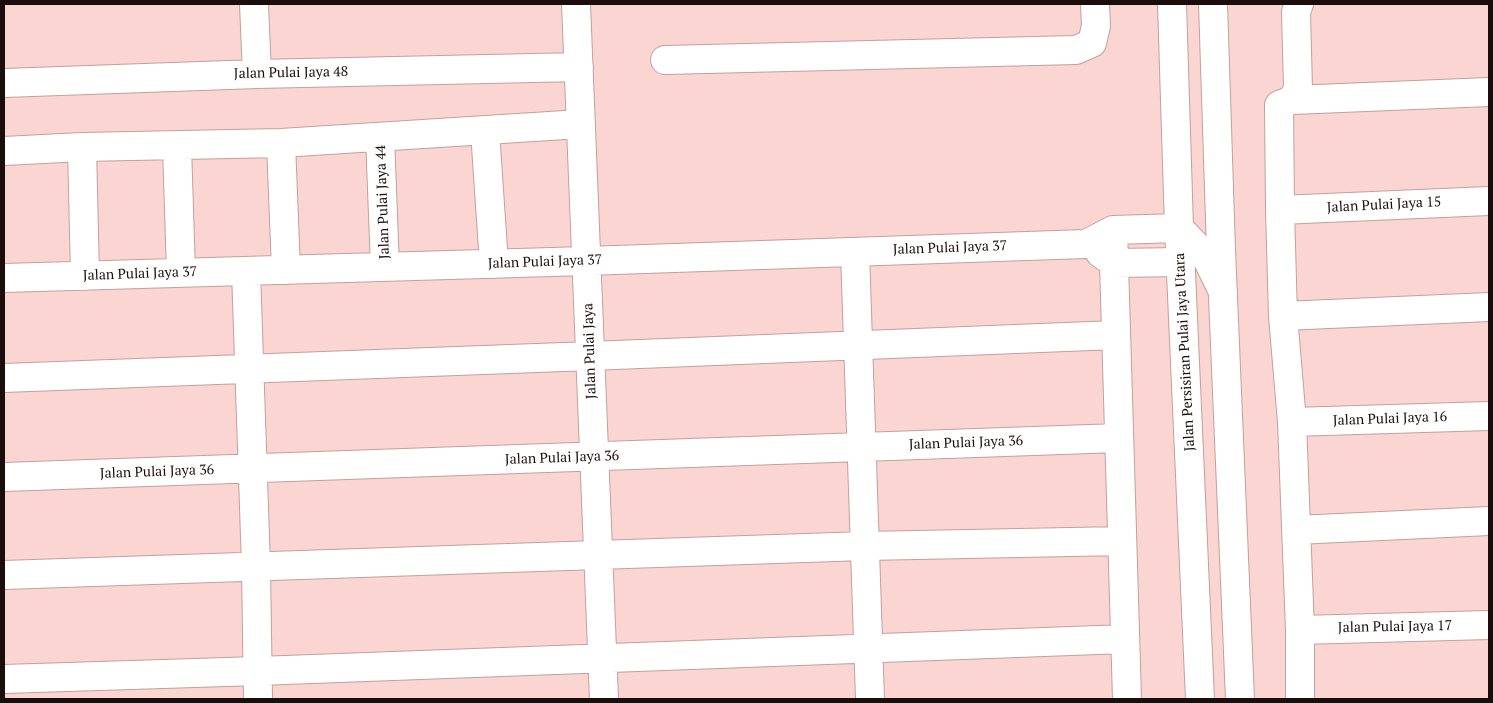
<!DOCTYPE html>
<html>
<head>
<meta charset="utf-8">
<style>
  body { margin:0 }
  #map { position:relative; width:1493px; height:703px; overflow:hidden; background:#fbd5d1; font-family:"PT Serif",serif }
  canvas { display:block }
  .frame { position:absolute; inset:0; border:5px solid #1a0d0c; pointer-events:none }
</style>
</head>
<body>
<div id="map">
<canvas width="1493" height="703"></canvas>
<div class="frame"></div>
</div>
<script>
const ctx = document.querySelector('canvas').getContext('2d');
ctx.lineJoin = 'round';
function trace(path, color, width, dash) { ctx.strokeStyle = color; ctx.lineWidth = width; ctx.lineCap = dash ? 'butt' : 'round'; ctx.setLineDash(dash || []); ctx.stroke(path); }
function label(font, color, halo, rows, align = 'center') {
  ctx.font = font + ' "PT Serif",serif'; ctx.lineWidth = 5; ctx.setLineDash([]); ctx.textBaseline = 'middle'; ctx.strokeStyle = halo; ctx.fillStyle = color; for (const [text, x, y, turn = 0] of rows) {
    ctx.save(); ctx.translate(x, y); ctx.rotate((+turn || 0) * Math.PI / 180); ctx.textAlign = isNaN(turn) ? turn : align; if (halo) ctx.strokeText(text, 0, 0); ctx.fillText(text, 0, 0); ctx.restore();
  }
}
const minor = new Path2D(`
  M254,4L257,74
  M576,4L604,699
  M1172,4L1179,228L1200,699
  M1213,4L1221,250L1240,699
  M1299,4L1296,12L1298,89L1292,100L1279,105L1280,210L1283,316L1292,422L1300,630V699
  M665,60L1076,50L1092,43L1096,26L1095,4
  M4,83L257,74L579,67
  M1292,100L1489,92
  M485,131L494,264
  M380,137L385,267
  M281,143L286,270
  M177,146L181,273
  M82,147L85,276
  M4,151L82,147L281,143L581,124
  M1280,210L1489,201
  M1113,230L1127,699
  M855,252L870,699
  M1100,253L1114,263L1181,262
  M246,271L256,566L258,699
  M4,278L586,261L1086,244L1113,230L1179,228L1202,252L1208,261L1223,292
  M1283,316L1489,307
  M4,378L590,356L1116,335
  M1292,422L1489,416
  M4,477L1119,438
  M1296,530L1489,521
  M4,575L865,546L1122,541
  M1300,630L1489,625
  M4,679L258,671L1125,639`);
trace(minor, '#c3a09b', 30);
trace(minor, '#fff', 28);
label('14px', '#1a0d0c', '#fff', [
  ["Jalan Pulai Jaya 48",291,73,-1],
  ["Jalan Pulai Jaya 44",383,202,-92],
  ["Jalan Pulai Jaya 15",1384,205,-3],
  ["Jalan Pulai Jaya 37",950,248,-2],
  ["Jalan Pulai Jaya 37",545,262,-2],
  ["Jalan Pulai Jaya 37",140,274,-2],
  ["Jalan Pulai Jaya",590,351,-92],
  ["Jalan Persisiran Pulai Jaya Utara",1185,352,-93],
  ["Jalan Pulai Jaya 16",1390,419,-2],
  ["Jalan Pulai Jaya 36",966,443,-2],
  ["Jalan Pulai Jaya 36",562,458,-2],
  ["Jalan Pulai Jaya 36",157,472,-2],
  ["Jalan Pulai Jaya 17",1395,627,-1]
]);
</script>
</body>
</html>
